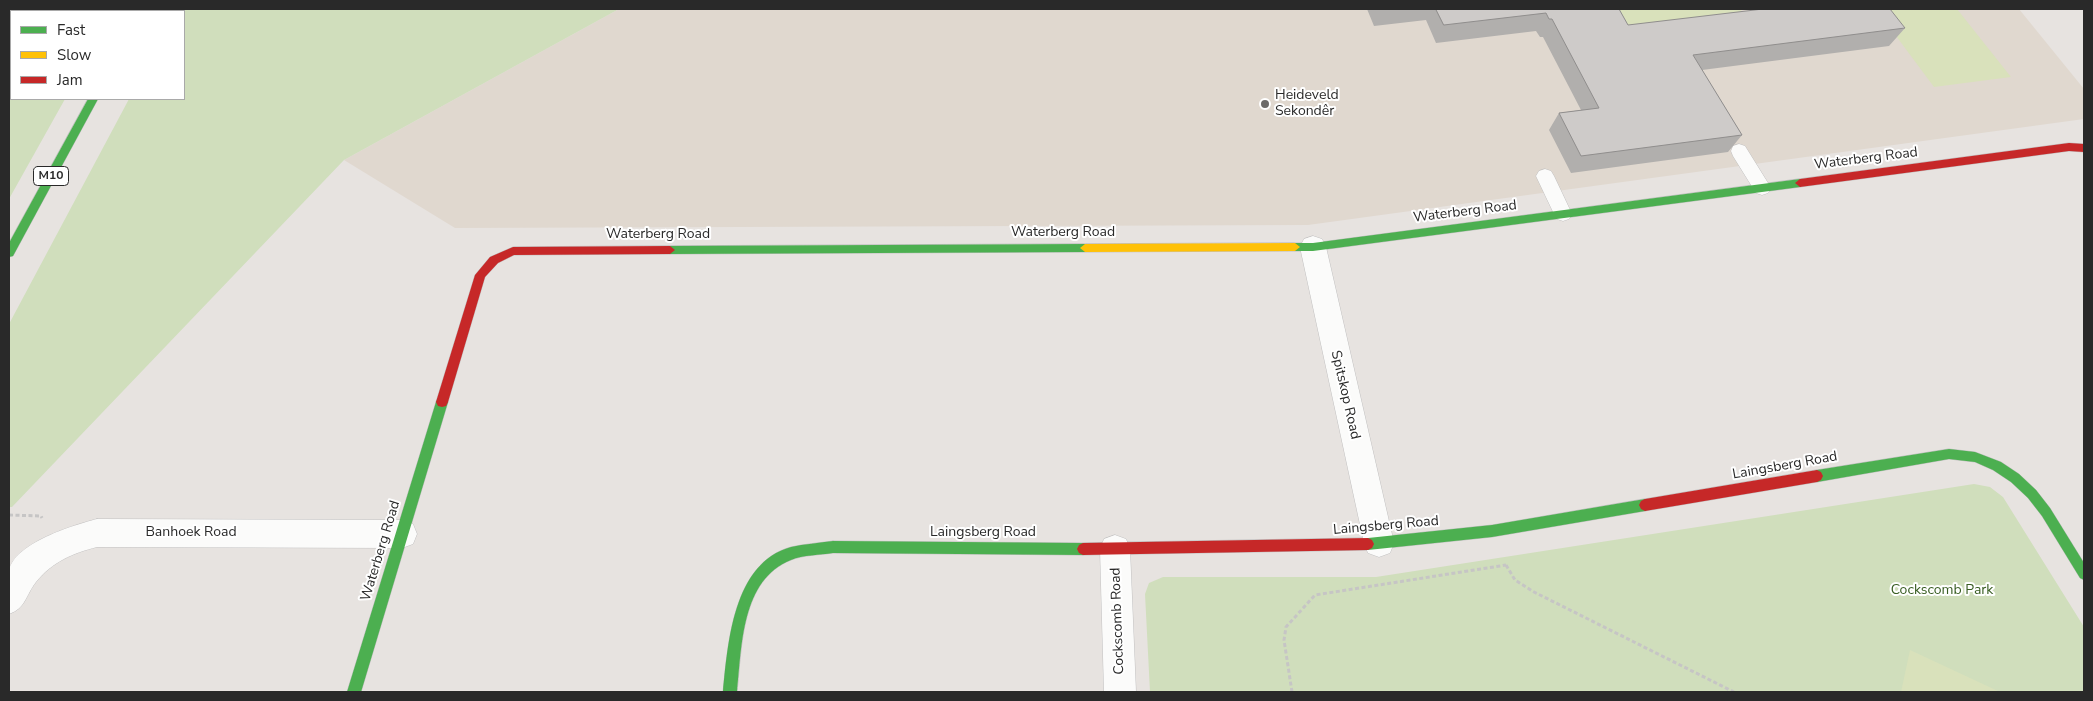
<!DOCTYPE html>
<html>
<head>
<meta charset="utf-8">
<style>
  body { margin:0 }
  #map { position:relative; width:2093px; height:701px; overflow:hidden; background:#e7e3e0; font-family:"Nunito Sans",sans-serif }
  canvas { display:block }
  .frame { position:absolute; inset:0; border:10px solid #292929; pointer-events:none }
  .legend { position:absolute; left:10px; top:10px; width:175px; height:90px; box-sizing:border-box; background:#fff; border:1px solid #a9a9a9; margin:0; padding:6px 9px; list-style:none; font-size:15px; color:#292929 }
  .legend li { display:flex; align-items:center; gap:10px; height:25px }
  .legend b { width:25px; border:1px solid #a9a9a9 }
</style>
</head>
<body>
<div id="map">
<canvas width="2093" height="701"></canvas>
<div class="frame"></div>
<ul class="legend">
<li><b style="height:6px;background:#4caf50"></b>Fast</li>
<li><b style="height:6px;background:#ffc107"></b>Slow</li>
<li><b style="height:6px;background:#c62828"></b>Jam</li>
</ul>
</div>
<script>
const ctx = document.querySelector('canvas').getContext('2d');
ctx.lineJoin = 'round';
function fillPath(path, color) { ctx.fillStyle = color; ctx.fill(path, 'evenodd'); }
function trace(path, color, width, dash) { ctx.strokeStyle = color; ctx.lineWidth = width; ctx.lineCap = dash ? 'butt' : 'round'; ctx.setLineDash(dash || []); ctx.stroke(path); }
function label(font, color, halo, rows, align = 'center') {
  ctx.font = font + ' "Nunito Sans",sans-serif'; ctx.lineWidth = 4; ctx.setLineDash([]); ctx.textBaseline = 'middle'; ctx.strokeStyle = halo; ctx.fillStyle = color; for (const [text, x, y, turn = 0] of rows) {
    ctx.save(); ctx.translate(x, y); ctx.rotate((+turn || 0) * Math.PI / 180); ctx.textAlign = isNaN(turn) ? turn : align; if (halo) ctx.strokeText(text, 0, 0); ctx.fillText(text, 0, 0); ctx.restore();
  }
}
fillPath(new Path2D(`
  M619,9H2019L2084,89V119L1308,225L455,228L344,160Z`), '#e0d8cf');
fillPath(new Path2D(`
  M21,9H116L115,11H21Z
  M178,9H619L344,160L12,507H9V324L129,99H184V11H176Z
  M11,40V99H65L9,199V47Z
  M1974,484L1990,487L2003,497L2084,627V692H1150L1145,594L1149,583L1163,577H1376Z`), '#d0debc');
fillPath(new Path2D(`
  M1615,9H1740L1751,25L1633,40Z
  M1876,9H1957L2011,77L1934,87Z
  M1910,650L2000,692H1901Z`), '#d9e1bb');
const lane = new Path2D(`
  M1739,144L1745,146L1768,183L1771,188L1768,193L1762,195L1756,193L1733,156L1731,151L1733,146Z
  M1545,169L1551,171L1554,176L1572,214L1569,219L1563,221L1557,219L1554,214L1536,176L1539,171Z`);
const street = new Path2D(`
  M1313,236L1322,239L1326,247L1394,543L1390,553L1379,557L1368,553L1364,543L1300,247L1304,239Z
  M97,519L402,520L413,524L417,534L413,544L402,548L97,547C73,553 52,562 36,582C25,596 26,608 9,614C9,600 6,584 9,571C14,543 74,525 97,519Z
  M1115,535L1126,539L1130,549L1136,692H1104L1100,549L1104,539Z`);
const fast = new Path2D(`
  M88,99H98L13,256L9,257V243Z
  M1800,179L1805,183L1800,187L1313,251H1295L1290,247L1295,243H1313Z
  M1085,244L1090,248L1085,252L670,254L665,250L670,246Z
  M442,397L446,398L448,402L361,692H347L436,402L438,398Z
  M1949,449L1975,452L2001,462L2019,474L2036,490L2050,508L2084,563V580L2080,578L2042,516L2028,498L2011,482L1993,470L1975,462L1949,459L1817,482L1813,480L1811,476L1813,472L1817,470Z
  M1645,499L1649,501L1651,505L1649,509L1645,511L1492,537L1368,550L1364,548L1362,544L1364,540L1368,538L1492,525Z
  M833,541L1083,543L1087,545L1089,549L1087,553L1083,555L833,553C820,555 803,555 791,560C741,580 742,646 737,692H723C728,643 733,563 791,547C804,544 819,543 833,541Z`);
const slow = new Path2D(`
  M138,9H148L146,11H136Z
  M1295,243L1300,247L1295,251L1085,252L1080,248L1085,244Z`);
const jam = new Path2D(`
  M2069,143L2084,144V152L2069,151L1800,187L1795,183L1800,179Z
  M670,246L675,250L670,254L514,255L498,263L485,277L448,402L446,406L442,407L438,406L436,402L475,275L490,257L513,247Z
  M1817,470L1821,472L1823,476L1821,480L1817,482L1645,511L1641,509L1639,505L1641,501L1645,499Z
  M1368,538L1372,540L1374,544L1372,548L1368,550L1083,555L1079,553L1077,549L1079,545L1083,543Z`);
trace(lane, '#c1c0c0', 1);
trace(street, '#c1c0c0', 1);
trace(fast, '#c1c0c0', 1);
trace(slow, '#c1c0c0', 1);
trace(jam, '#c1c0c0', 1);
trace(new Path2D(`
  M9,515L41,516L42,518
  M1506,565L1515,580L1534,592L1734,692
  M1292,692L1284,640L1286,627L1315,595L1506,565`), '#c6c5c5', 3, [4, 2.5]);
fillPath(lane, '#fbfbfa');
fillPath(street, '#fbfbfa');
fillPath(fast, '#4caf50');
fillPath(slow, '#ffc107');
fillPath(jam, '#c62828');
fillPath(new Path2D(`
  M1367,9H1619L1628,25L1905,28L1889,46L1702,70L1742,135L1728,152L1571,173L1549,130L1559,113L1581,110L1543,37H1540L1536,31L1436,43L1426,20L1374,26Z`), '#b1afad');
const building = new Path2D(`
  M1436,9H1619L1628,25L1763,9H1890L1905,28L1693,55L1742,135L1581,156L1559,113L1599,108L1552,19H1549L1546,13L1444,25Z`);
fillPath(building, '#cecbc9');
trace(building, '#908e8d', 1);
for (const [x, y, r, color] of [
  [1265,104,5,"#6c6a69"]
]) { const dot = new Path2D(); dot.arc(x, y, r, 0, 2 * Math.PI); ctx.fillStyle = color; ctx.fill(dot); trace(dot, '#fff', 2); }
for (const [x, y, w] of [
  [51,176,35]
]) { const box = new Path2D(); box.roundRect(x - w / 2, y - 9.5, w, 19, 4); ctx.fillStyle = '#fff'; ctx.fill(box); trace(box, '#292929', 1); }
label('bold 12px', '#292929', null, [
  ["M10",51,176]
]);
label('14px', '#292929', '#fff', [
  ["Heideveld",1275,96],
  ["Sekondêr",1275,112]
], 'left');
label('14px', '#292929', '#fff', [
  ["Waterberg Road",1866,159,-7],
  ["Waterberg Road",1465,212,-7],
  ["Waterberg Road",1063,233],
  ["Waterberg Road",658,235],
  ["Spitskop Road",1345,395,77],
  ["Laingsberg Road",1785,466,-10],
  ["Laingsberg Road",1386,526,-5],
  ["Banhoek Road",191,533],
  ["Laingsberg Road",983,533],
  ["Waterberg Road",381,551,-73],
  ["Cockscomb Road",1118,621,-92]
]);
label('14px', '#385d22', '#fff', [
  ["Cockscomb Park",1942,591]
]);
</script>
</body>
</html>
